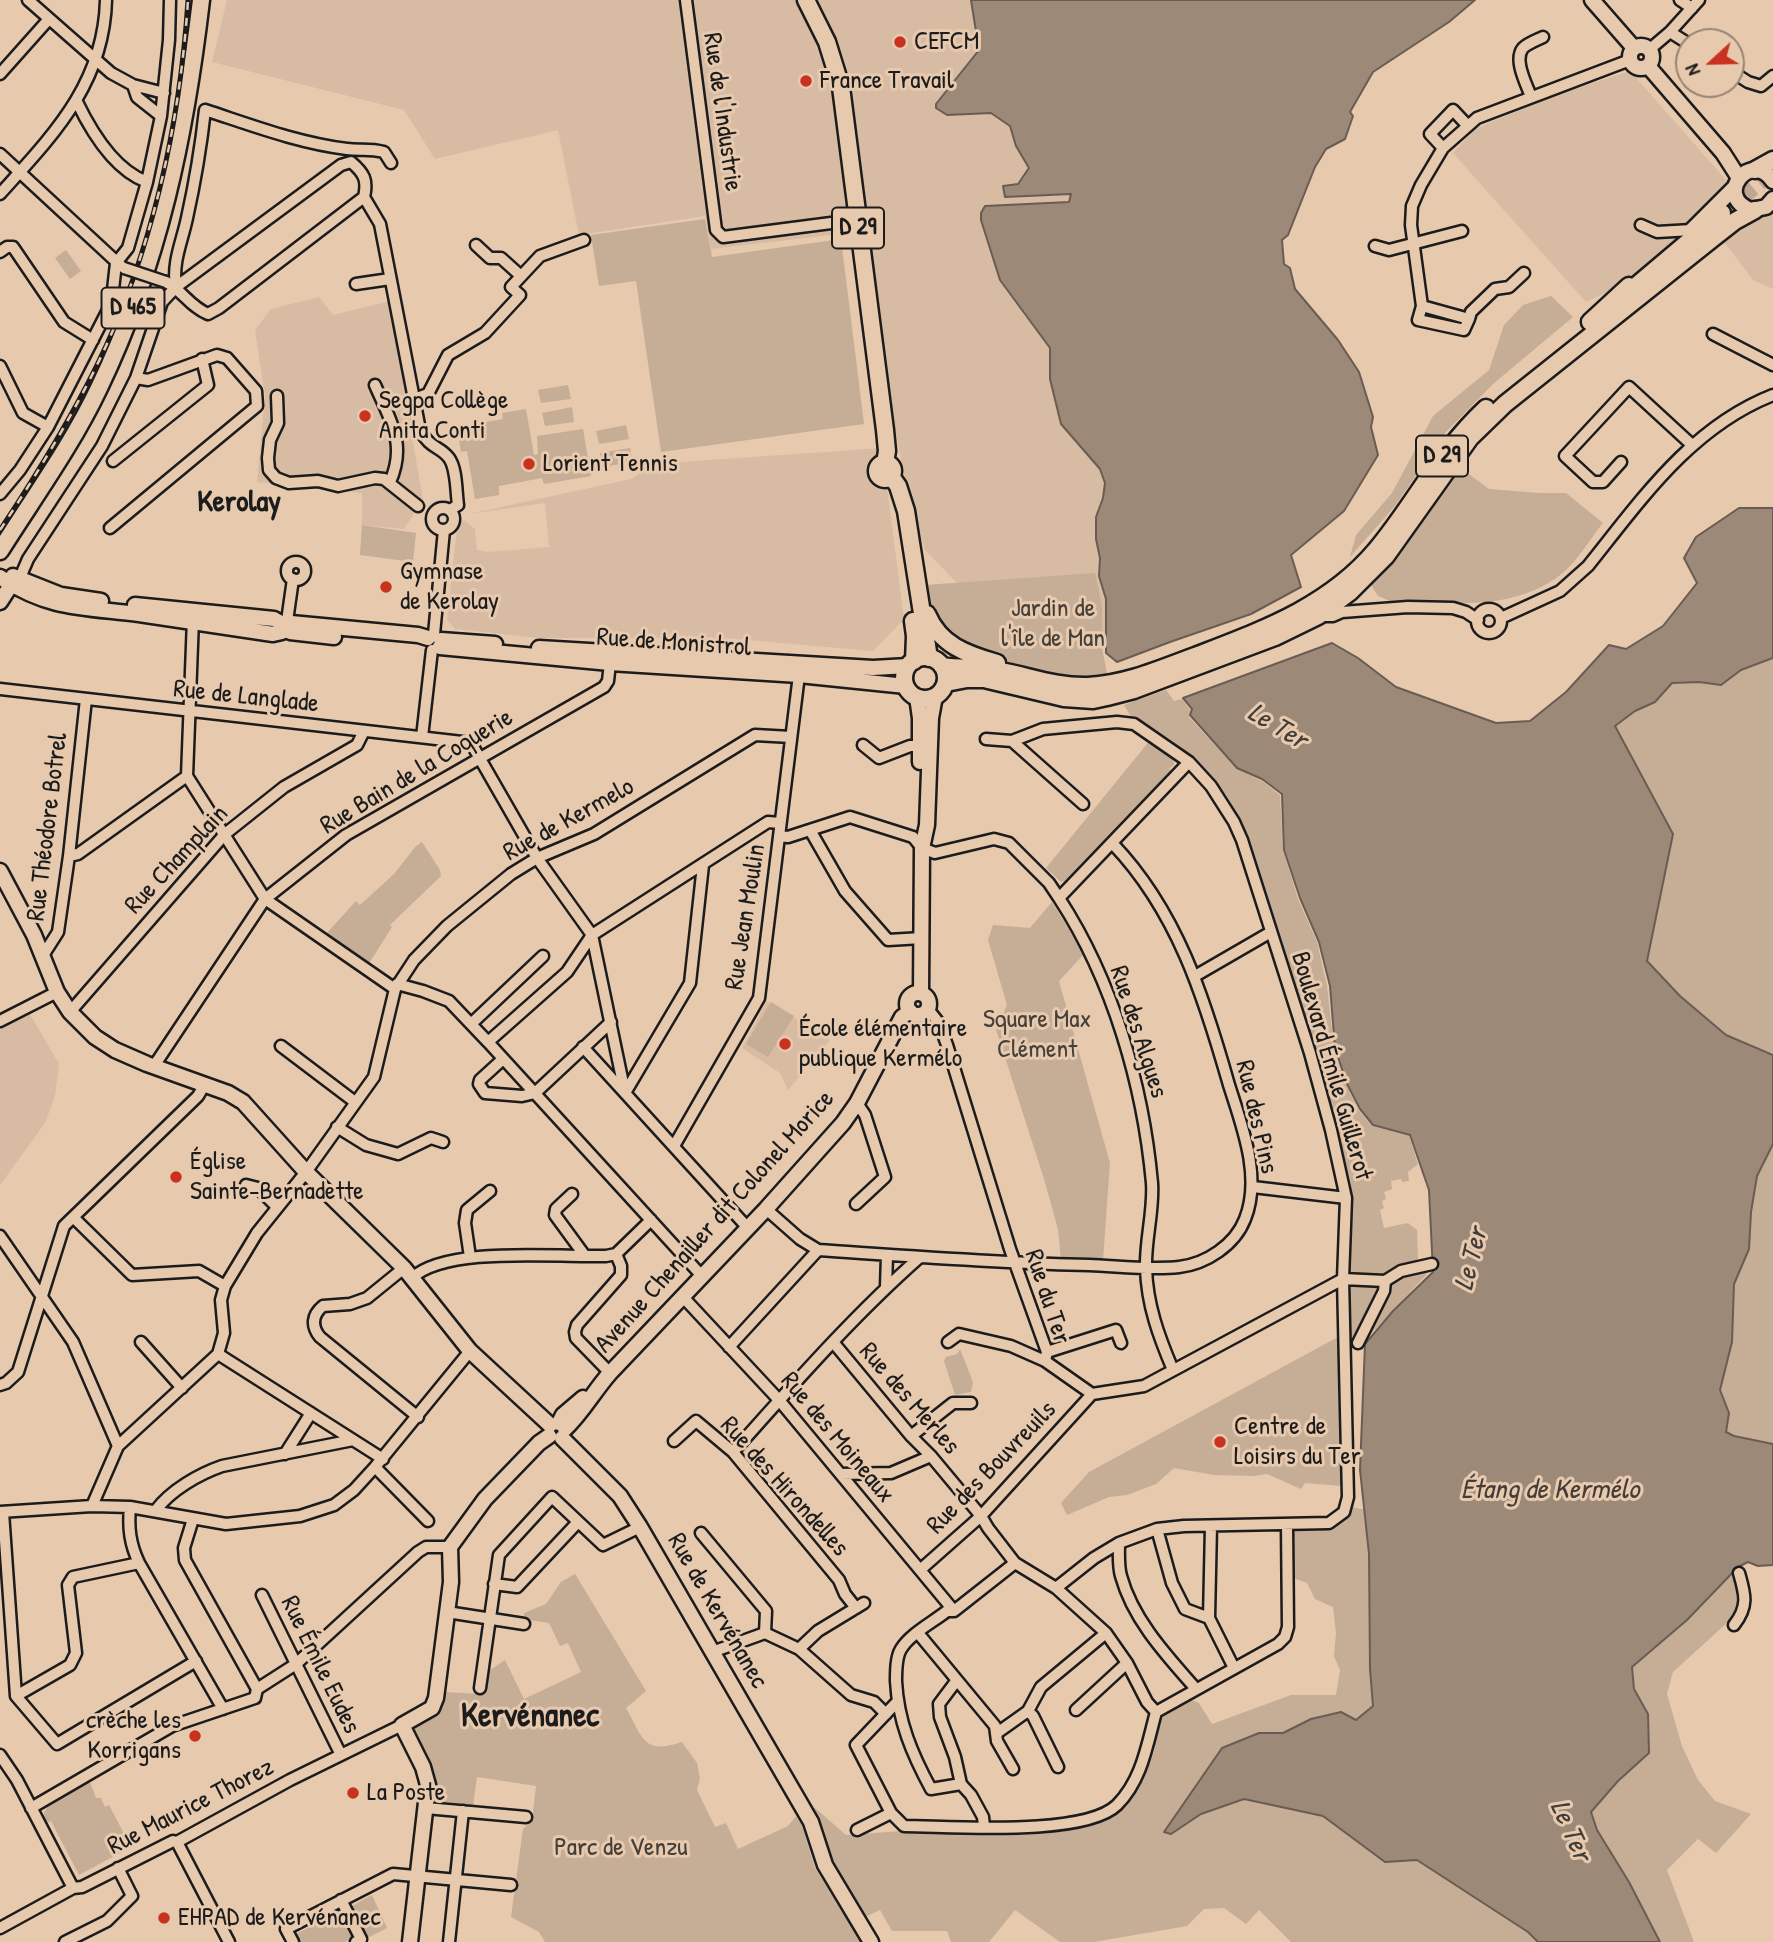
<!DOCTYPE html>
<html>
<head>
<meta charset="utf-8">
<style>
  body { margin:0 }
  #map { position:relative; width:1773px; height:1942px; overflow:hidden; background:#e7c9ae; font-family:"Patrick Hand",sans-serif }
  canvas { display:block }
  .north { position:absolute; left:1675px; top:28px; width:70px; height:70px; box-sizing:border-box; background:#e7c9ae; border:2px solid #968474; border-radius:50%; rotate:248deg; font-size:19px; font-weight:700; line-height:28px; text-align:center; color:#1c1c1c }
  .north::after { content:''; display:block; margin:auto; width:24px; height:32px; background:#c8321e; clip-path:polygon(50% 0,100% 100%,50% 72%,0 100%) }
</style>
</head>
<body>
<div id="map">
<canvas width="1773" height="1942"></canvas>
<div class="north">N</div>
</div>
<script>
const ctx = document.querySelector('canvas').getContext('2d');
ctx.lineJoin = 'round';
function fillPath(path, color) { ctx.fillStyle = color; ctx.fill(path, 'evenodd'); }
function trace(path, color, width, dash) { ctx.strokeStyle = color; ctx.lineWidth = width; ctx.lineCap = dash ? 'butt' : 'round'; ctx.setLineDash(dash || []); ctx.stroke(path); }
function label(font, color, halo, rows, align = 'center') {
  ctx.font = font + ' "Patrick Hand",sans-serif'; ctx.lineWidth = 6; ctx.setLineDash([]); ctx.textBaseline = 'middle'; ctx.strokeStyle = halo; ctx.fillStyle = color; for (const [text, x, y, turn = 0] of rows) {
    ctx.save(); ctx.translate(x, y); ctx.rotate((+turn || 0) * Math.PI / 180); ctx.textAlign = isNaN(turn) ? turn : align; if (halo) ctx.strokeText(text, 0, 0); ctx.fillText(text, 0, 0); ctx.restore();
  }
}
fillPath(new Path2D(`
  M227,0H971L979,50L936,103L947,115L991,113L1010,126L1016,146L1030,167L1005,197L1072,194L1070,202L985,206L1000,280L1050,348V379L1053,390L1100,469L1105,483L1103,498L1096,518V539L1100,558L1099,576L1106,599V642L1015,627L958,584L925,550L910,504L856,232L711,249L705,216L579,235L558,130L435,159L404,110L212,62Z
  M1630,71L1727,181L1729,197L1742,217L1752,223L1773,213V289L1753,280L1722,239L1586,302L1453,153L1475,129L1553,96Z
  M319,297L333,315L386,302L390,304L408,396L411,431L423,500L404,529L362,525V493L257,482L265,396L255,330L271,309Z
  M882,448L904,619L873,651L724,638H539L455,629L447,620L457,528L464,520L475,529L477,550L488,552L549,547L545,503L469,514L631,479L652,464Z
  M767,1001L830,1040L788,1090L780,1073L742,1048Z
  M30,1014L59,1064L55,1096L45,1123L0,1185V1030Z`), '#d7bba3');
fillPath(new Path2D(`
  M705,219L712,257L841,239L864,424L661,452L636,281L599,286L591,235Z
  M66,250L81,271L70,279L55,258Z
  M1551,296L1573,317L1493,384L1445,433L1395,506L1350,557L1356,535L1392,493L1433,416L1489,370L1504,325L1523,305Z
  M568,385L571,399L541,403L538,390Z
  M572,407L574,422L545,426L542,413Z
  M526,409L534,455L538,454L537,436L583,429L591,476L544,484L542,478L499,486V495L475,499L467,451L461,452L457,427L503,419L502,413Z
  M626,425L629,439L599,444L596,431Z
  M630,448L633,462L602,467L600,453Z
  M1461,468L1489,489L1539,493H1566L1603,523C1591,538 1580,557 1566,570C1518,613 1449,603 1390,601L1378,596L1370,583L1411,536Z
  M362,525L416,533L413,562L360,555Z
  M1095,573L1102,606V648L1108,678L1079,680L966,652L931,614L925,585Z
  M1773,658V1055L1726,1035L1680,996L1646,961L1673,834L1615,726L1635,711L1655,702L1672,683L1699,682L1721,685L1741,670Z
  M1166,690L1174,701L1182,699L1190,710L1189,717L1236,768L1262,781L1280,795L1283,850L1298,899L1317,942L1327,986L1334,1048L1346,1085L1359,1111L1372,1126L1409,1136L1418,1164L1408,1172L1409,1181L1402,1182L1401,1179L1391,1181L1392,1189L1384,1192L1386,1199L1382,1201L1384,1208L1380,1210L1384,1228L1408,1223L1417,1230L1418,1261L1389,1278L1350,1277L1351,1185L1336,1121L1306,1018L1246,833L1226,795L1194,758L1170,739L1136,717L1130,715L1124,705Z
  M1151,739L1173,758L1174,765L1169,769L1172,771L1068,880L1061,882L1046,868Z
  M422,842L440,870L441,876L390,925L392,927L368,965L325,935L356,901L360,905L394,874L416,846Z
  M1052,902L1084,954L1059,981L1110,1163L1103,1260H1061L1058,1229L1044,1179L993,1020L1003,1014L1007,1005L988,940L993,925L1030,928Z
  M771,1002L794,1016L768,1057L746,1044Z
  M1773,1144V1444L1734,1436L1726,1432L1729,1413L1720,1390L1732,1342L1734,1284L1749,1249L1751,1211L1757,1176Z
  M1421,1269L1427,1274L1365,1340V1334L1398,1274Z
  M1349,1284H1366L1379,1288L1378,1296L1357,1337L1353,1340L1349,1338Z
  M1338,1337L1342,1486L1305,1483L1301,1489L1267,1474L1254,1476L1214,1475L1174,1468L1156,1484L1127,1495L1109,1497L1067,1515L1061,1503L1089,1472Z
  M960,1349L973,1382L971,1392L955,1395L944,1361L946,1357L957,1354Z
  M1352,1507L1366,1510C1371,1575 1368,1641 1373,1706L1356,1721L1341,1712L1311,1719L1283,1733H1259L1222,1748L1164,1832L1171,1834L1201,1814L1244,1799L1323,1816L1385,1862L1417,1860L1528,1932L1538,1942H1291L1259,1910L1246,1924L1224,1908L1204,1909L1187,1926L1094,1942H1060L1015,1910L989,1942H951L947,1931H892L880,1910L863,1918L831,1864L810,1810L815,1808L846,1835L930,1829L1065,1831L1096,1821L1117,1810L1138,1789L1154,1752L1160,1721L1170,1708L1187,1698L1199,1703L1212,1724L1291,1695H1336L1340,1670L1334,1656L1336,1633L1333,1607L1315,1599L1307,1583L1293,1578V1531C1315,1517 1329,1539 1352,1507Z
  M1736,1568V1577L1745,1594L1740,1611L1673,1672L1667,1694L1682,1746L1698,1780L1715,1801L1751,1814L1716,1853L1698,1839L1667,1870L1694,1942H1660L1629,1882L1597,1830L1591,1811L1618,1781L1649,1753L1648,1714L1634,1689L1632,1667L1687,1620Z
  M575,1574L646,1691L626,1708C643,1738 643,1755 682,1742L697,1763L700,1778L697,1790L715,1827L726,1823L738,1849L788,1826L796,1816L802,1826L815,1868L862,1942H545L539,1932L511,1917L523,1829L532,1820L536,1786L477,1777L473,1806L433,1800L413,1729L443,1692L480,1694L490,1670L505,1660L524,1699L581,1672L568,1643L560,1646L549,1623L523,1619L524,1613L546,1604L561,1582Z
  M90,1782L96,1798H101L105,1807L109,1805L131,1847L79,1875L51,1821L46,1823L44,1813L48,1806Z
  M372,1895L387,1928L367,1938L352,1906Z
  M337,1913L342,1914L352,1934L351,1939L345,1942H297L296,1934Z`), '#c6ad96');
const water = new Path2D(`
  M971,0H1475L1449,22L1373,72L1350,112L1353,116L1345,139L1326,149L1315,167L1288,235L1282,240L1284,264L1290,268L1295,289L1338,340L1359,372L1373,417L1371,427L1378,455L1344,511L1291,555L1301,587L1251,614L1170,642L1117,662L1106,653V599L1099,576L1100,558L1096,539V517L1103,498L1105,483L1100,469L1061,424L1050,379V348L1000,280L981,220V213L985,206L1069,202L1071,194L1005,197L1003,186L1018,184L1029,168L1016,146L1010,126L991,113L947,115L936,108V104L979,50Z
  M1739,508H1773V658L1741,670L1721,685L1699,682L1672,683L1655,702L1635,711L1615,726L1673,834L1647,961L1680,996L1726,1035L1773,1055V1144L1757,1176L1751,1212L1749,1249L1734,1284L1732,1342L1720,1390L1729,1413L1726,1432L1734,1436L1773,1444V1565L1758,1566L1748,1562L1738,1567L1687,1620L1632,1667L1634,1689L1648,1714L1649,1753L1618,1781L1591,1812L1597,1830L1629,1882L1660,1942H1538L1528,1932L1417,1860L1385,1862L1323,1816L1244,1799L1201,1814L1171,1834L1164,1832L1222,1748L1259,1733H1283L1311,1719L1341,1712L1356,1720L1373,1706L1370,1669L1369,1554L1360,1470L1365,1344L1393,1311L1433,1272L1429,1190L1410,1135L1373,1125L1360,1109L1347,1084L1335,1048L1330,986L1319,942L1300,898L1284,850L1282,794L1262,779L1237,768L1190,715L1192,709L1183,698L1332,643L1358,658L1396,687L1496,723L1530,721L1566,692L1609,645L1626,649L1663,626L1697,583L1684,558L1696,537Z`);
fillPath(water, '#9c8978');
trace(water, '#695d53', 2);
trace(new Path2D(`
  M1722,213L1773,172`), '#bea691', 16, [16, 8]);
const street = new Path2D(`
  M28,0L111,73L133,85L164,93
  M686,0L716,230L723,237L831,223L858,228
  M1680,0L1692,8
  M1670,32L1689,44
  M1650,49L1670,32L1699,0
  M1731,71L1748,82L1761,86L1773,76
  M0,74L49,19
  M133,85L137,97L161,116
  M1531,97C1527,85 1513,60 1523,48C1528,43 1537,40 1543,37
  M77,102C91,131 114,170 147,182
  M1443,148L1430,134L1453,110L1468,126
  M0,154L121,266
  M0,194C53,135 104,84 106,0
  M364,197L380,224L420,430C430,449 440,446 449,458C457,469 456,492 458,505L450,510
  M1641,225L1657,232L1692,230
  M476,245L490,258H501L521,276
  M1375,246L1389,250L1462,231
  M0,252L7,247H13L64,322L93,340
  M1524,273L1509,287L1495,289L1471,312L1469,319L1422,306L1411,225L1412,206L1421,185L1443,148L1477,118L1630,60
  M356,284L390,279
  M176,287C172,262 182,242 187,218C195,182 201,146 205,110C251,125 298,143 347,149C360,151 368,148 384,152L391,163
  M1422,306L1418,320L1464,330L1469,319
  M1713,334L1773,365
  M0,366L23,413L48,427
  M375,385C390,420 407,444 390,482
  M277,396L278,423L270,440L268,458L269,470L276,478L289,483L318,481L338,486L375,478L384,479L418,506
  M414,399L428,394L448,355L485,333L520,295L511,287L540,256L584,240
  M113,461L208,385L202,359
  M1621,462L1603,482H1593L1565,456L1629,387L1692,445
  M0,494L20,470L48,427L108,310L113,290L116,263L128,248L147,182L161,116L169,40L170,0
  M432 519a11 11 0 1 1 22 0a11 11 0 1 1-22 0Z
  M110,528L257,406L256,391L227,358L217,355L148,380L136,378
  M287 571a9 9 0 1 1 18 0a9 9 0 1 1-18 0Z
  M19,580L28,559L102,446L136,378L162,302L176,287L341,165L351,162C364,173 368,180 364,197L219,308L208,314C189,306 183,291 166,282
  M1477 621a12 12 0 1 1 24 0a12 12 0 1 1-24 0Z
  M1319,616H1333L1342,612L1408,607L1453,608L1466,612L1478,620
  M1501,618L1560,591L1588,566C1641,500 1691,427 1773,395
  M287,621L293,579
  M434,634L444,530
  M0,689L471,743L537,858L592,935L625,1093
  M422,737L432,650
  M986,739L1012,741L1043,729L1117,722L1134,724L1189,762L1211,786L1234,822L1242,840L1310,1053L1331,1130L1346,1198L1343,1279L1348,1497L1344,1512L1329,1523L1184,1526L1157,1529L1119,1543L1094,1558L1056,1588
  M1012,741L1083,804
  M863,745L879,758L910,746H921
  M187,776L265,899L395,989
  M810,830L845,891L888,940L922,938
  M779,836L788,837L850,817L913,837L922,848L935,853L994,839L1009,843L1049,883L1059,898
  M69,856L78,854L187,776L193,619
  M42,957L58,932L69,856L86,699
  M1195,976L1271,932
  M397,984L423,991L449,1001L488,1042
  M928,1009L939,1023L947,1045L1010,1249L1047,1352L1045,1361L1092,1394
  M70,1012L225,834L284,787L357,745L364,731
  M0,1021L57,992
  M471,1024L543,956
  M281,1046L355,1102
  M583,1047L747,1227
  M503,1059L480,1080L479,1084L485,1093L522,1096L535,1093
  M154,1066L265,899L346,835L604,687L608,681L610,663
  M535,1093L611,1022
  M625,1093L690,983L703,865
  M337,1127L366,1145L398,1154L431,1138L443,1142
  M674,1146L759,998L799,675
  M246,1185L258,1188L277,1207
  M1253,1187L1346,1198
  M572,1194L556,1209L555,1215L585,1256H606L616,1254L651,1220
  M856,1204L885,1177L865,1115L857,1103
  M766,1209L800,1239L818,1250C908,1256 999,1263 1089,1265C1118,1266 1150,1270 1179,1267C1206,1264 1235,1245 1245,1219C1262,1177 1242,1126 1229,1085C1204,997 1177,911 1113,844
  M74,1218L132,1275L199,1271L225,1286
  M0,1236L73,1342L118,1446
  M470,1257L465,1223L467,1210L490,1191
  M404,1268L367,1298L350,1304L323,1306C312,1315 311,1326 320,1337L418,1417
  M701,1275L488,1042L567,972L592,935L768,822L780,823
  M412,1278C444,1248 542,1256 585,1256
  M886,1287L887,1255
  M683,1297L779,1400L954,1611
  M141,1342L182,1388
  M833,1342L911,1436L931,1456L981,1516L988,1528L1015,1563L1056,1588L1106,1633L1127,1663L1147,1702L1156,1712
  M948,1342L959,1334L1011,1346L1045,1361
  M1358,1343L1384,1291L1385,1281
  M729,1347L818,1250
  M1047,1352L1116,1330L1121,1343
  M218,1354L383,1459
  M1173,1370C1159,1337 1147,1305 1146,1268C1145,1240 1154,1211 1152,1183C1143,1085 1113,981 1059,898L1189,762
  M610,1373L576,1338L575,1332L577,1325L621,1275V1266L616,1254
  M0,1385L6,1383L18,1372L64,1226L198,1096L205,1084
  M1092,1394L1144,1386L1343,1279L1385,1281L1401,1271L1432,1264
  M911,1436L953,1403H971
  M674,1441L696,1421L733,1452L839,1580L845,1594L856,1608
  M733,1452C793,1385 852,1317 920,1257
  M285,1454L311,1413
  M375,1467L428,1521
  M841,1474L891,1473L931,1456
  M92,1506L118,1446L218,1354L224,1333L221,1300L225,1286L257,1233L306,1172L374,1077L395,989L414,960L447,926L511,874L537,858L594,834L755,735L791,737
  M130,1507C128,1528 130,1544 139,1563L223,1709
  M156,1510C171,1490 199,1474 222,1466L353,1440
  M0,1512L92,1506L130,1507L226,1524L300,1516L334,1505L354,1490L375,1467L470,1351
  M3,1512L16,1696L57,1744L196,1661
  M1211,1526L1209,1618L1234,1668
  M1157,1529L1172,1583L1185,1609L1209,1618
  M701,1533L766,1611L765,1633
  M1119,1543C1119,1553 1118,1566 1121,1576C1133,1620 1167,1656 1196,1689
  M920,1570L981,1516L1092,1394
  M494,1584L517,1587L578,1522
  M262,1595L341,1755
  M447,1612L524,1624
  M1734,1625C1749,1606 1745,1594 1739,1573
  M918,1633L995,1726L997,1741L1013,1769
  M799,1649L818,1631L864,1603
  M712,1652L765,1633L799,1649L851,1695L874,1702L886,1714
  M957,1680L939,1704L940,1717L955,1757L961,1784L971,1795L983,1817L984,1826
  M480,1688L499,1555L552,1497L603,1545L640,1527
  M257,1689L296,1664L418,1552L426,1547H450
  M16,1696L70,1665L76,1653L68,1585L73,1577L139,1563
  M897,1702L856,1745L891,1813L904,1826C950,1826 1084,1837 1117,1805C1142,1780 1147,1745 1156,1712L1278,1644L1285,1637L1288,1627L1287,1525
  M1076,1710L1127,1663
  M1028,1711L1033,1716L1058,1767
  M997,1733L1028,1711L1041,1687L1106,1633
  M0,1755L17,1780L73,1888
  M961,1784L931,1789C912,1754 898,1721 896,1681C896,1671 896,1657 901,1649C910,1634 933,1622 947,1611H954L1015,1563
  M31,1808L172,1726L255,1698L257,1689L185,1560L184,1548L193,1519
  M426,1808L526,1817
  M857,1830L891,1813
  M177,1842L229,1942
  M341,1900L361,1939L356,1942
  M0,1928L73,1888L82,1887L173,1841L177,1842L290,1780L402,1725
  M65,1942L107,1921L132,1896L118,1868
  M293,1942L286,1929L393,1874L511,1885
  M449,1942L463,1811`);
const secondary = new Path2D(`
  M1592,0L1634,48
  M1630 57a11 11 0 1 1 22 0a11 11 0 1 1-22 0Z
  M1648,66L1723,153L1739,178
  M1773,181C1751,149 1713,196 1751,210L1766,207L1773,199
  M1692,230L1735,187
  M13,576L61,595L101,601
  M0,577C49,610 83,607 139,614C184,621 228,627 273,634L282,632
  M0,602L11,585
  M135,605L274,619L281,623
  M291,623L418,635L428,638
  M290,632L334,637
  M441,640L495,644
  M440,647L610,663L799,675L906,686
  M539,648L873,668L908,666
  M917,697L920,718V762
  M0,871L34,935L57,992L70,1012L95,1037L115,1050L147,1064L228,1093L243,1102L306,1172L404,1268L470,1351L550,1425
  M921,993L922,848L927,825L931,718L935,696
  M907 1004a11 11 0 1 1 22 0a11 11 0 1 1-22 0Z
  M559,1423L563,1415L583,1398
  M565,1429C583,1412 594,1391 610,1373L766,1209L843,1123L857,1103L902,1017L910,1011
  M562,1438L620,1496L640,1527L811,1822L825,1865L871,1942
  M410,1942L428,1785L423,1767L402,1725L432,1708L436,1698L451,1582L450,1547L485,1499L539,1443L549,1436`);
const primary = new Path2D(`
  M806,0L827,42L841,87L885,430L887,451L885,463
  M1755,170L1773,160
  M1625,295L1722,213
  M1590,322L1629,286
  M877 471a8 8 0 1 1 16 0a8 8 0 1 1-16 0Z
  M891,476L898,486L906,511L929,658
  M0,551C34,497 72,445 99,388C159,263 185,136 201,0
  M927,614C940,645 966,654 997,663
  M913,621L915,636L914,661
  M904 678a21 21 0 1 1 42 0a21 21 0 1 1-42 0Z
  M942,666C960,669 977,667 995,670C1027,675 1054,687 1088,686C1126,684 1160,669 1195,656C1262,630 1328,607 1376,550C1416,502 1438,453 1486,408
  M946,683L967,679H984L1064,698L1093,700L1107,697L1134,690L1275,637L1318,616L1350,592L1386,556L1470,438L1505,404L1712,239L1735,221L1755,210`);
trace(street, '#1c1c1c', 15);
trace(secondary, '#1c1c1c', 19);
trace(primary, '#1c1c1c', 21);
trace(street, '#e7c9ae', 10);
trace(secondary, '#e7c9ae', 14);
trace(primary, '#e7c9ae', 16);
const rail = new Path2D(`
  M0,530C35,477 69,422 97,365C152,253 180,124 188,0`);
trace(rail, '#1c1c1c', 5);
trace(rail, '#e7c9ae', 2.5, [8]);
const streetBridge = new Path2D(`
  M124,268L166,282`);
trace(streetBridge, '#1c1c1c', 15, []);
trace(streetBridge, '#e7c9ae', 10);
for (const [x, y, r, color] of [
  [900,42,7,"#c8321e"],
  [806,81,7,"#c8321e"],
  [365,416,7,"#c8321e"],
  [529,464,7,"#c8321e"],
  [386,587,7,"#c8321e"],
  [785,1044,7,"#c8321e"],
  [176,1177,7,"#c8321e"],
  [1220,1442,7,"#c8321e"],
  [195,1736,7,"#c8321e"],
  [353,1793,7,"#c8321e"],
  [164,1918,7,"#c8321e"]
]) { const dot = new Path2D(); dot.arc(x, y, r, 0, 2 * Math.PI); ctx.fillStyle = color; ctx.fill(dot); trace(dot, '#e7c9ae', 2.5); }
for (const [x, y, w] of [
  [858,228,52],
  [133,308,63],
  [1442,456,52]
]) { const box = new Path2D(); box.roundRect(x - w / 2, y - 20.5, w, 41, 5); ctx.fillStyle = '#e7c9ae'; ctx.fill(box); trace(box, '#1c1c1c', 2); }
label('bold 24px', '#1c1c1c', null, [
  ["D 29",858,228],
  ["D 465",133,308],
  ["D 29",1442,456]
]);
label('26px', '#1c1c1c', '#e7c9ae', [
  ["CEFCM",914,42],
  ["France Travail",820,81],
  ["Segpa Collège",379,401],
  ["Anita Conti",379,431],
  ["Lorient Tennis",543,464],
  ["Gymnase",400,572],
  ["de Kerolay",400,602],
  ["École élémentaire",799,1029],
  ["publique Kermélo",799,1059],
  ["Église",190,1162],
  ["Sainte-Bernadette",190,1192],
  ["Centre de",1234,1427],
  ["Loisirs du Ter",1234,1457],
  ["crèche les",181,1721,"right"],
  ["Korrigans",181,1751,"right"],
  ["La Poste",367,1793],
  ["EHPAD de Kervénanec",178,1918]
], 'left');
label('26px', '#1c1c1c', '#e7c9ae', [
  ["Rue de l'Industrie",722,112,82],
  ["Rue de Monistrol",674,643,4],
  ["Rue de Langlade",246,697,6],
  ["Rue Bain de la Coquerie",417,772,-31],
  ["Rue de Kermelo",569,820,-29],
  ["Rue Théodore Botrel",48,827,-83],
  ["Rue Champlain",177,860,-47],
  ["Rue Jean Moulin",746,917,-81],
  ["Rue des Algues",1138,1032,72],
  ["Boulevard Émile Guillerot",1331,1066,74],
  ["Rue des Pins",1256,1117,77],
  ["Avenue Chenailler dit Colonel Morice",715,1222,-48],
  ["Rue du Ter",1047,1297,72],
  ["Rue des Merles",909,1399,49],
  ["Rue des Moineaux",837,1438,50],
  ["Rue des Bouvreuils",992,1468,-46],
  ["Rue des Hirondelles",784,1487,48],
  ["Rue de Kervénanec",717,1611,60],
  ["Rue Émile Eudes",320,1665,64],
  ["Rue Maurice Thorez",191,1807,-27]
]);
label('26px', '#46403a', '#e7c9ae', [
  ["Jardin de",1053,609],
  ["l'île de Man",1053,639],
  ["Square Max",1037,1020],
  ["Clément",1037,1050],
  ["Parc de Venzu",621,1848]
]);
label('italic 28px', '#423d38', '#e7c9ae', [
  ["Le Ter",1277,727,31],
  ["Le Ter",1472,1259,-76],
  ["Étang de Kermélo",1550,1491],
  ["Le Ter",1570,1831,66]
]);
label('bold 30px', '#1c1c1c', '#e7c9ae', [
  ["Kerolay",239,503]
]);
label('bold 33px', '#1c1c1c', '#e7c9ae', [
  ["Kervénanec",530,1717]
]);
</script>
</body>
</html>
